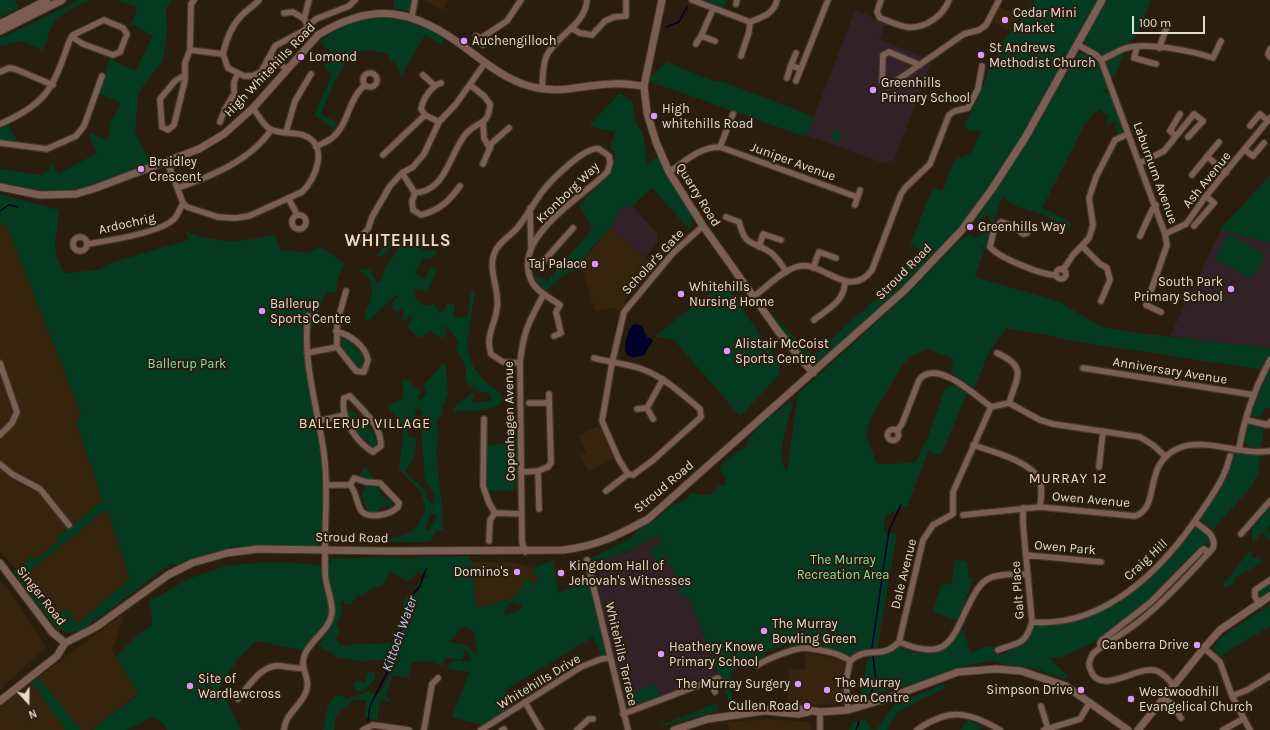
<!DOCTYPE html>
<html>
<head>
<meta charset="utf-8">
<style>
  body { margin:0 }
  #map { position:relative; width:1270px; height:730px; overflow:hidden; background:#2b1d0d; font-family:Karla,sans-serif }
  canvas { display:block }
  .north { position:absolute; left:8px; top:682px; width:40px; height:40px; -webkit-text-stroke:3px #2b1d0d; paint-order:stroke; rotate:159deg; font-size:11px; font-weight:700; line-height:16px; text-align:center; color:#e3d9cf }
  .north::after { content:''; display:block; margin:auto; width:14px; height:18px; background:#e3d9cf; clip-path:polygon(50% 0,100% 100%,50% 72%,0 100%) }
  .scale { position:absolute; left:1132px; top:16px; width:73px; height:18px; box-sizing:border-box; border:2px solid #e3d9cf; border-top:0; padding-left:5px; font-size:12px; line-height:14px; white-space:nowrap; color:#e3d9cf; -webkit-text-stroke:3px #2b1d0d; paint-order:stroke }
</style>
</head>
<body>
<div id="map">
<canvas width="1270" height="730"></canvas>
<div class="north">N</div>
<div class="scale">100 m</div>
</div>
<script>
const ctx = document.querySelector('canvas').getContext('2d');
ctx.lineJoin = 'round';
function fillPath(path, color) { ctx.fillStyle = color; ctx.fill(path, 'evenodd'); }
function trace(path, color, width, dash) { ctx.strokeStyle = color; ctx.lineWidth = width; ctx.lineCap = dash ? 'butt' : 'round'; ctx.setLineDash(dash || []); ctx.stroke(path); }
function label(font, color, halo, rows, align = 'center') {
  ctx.font = font + ' Karla,sans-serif'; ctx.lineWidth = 4; ctx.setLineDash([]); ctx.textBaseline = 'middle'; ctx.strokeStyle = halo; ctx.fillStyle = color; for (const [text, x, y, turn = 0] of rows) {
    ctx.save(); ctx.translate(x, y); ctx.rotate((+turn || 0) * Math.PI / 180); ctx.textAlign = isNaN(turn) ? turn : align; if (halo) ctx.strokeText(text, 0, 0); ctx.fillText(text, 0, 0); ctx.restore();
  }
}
fillPath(new Path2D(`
  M423,0H448L443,10Z
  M998,6L1020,17L1010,30L989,20Z
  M6,223L81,414L76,423L103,501L56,538L59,542L35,560L32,556L16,569L0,552V226Z
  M610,227L657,267L625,301L622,311L613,308L597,311L594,308L583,272L584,259Z
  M599,426L614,459L588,471L581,455L586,453L579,435Z
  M107,509L130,579L78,625L56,617L25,575Z
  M472,562H512L534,568V573L539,580L534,585L522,589L518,595L511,599L476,608Z
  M0,581L9,590L46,647L0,690Z
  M120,616L123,619L112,650L139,693L91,730H0V706Z
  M806,652L843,661L846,666L843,679V697L837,703L814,705H787L789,669H805Z
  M768,719L808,722L812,730H729L727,722Z`), '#36240e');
fillPath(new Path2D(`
  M855,10L886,23L879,39L922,57L925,56L931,64L894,160L883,163L807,135Z
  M632,206L657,233V243L645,257L610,227L621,207Z
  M1221,230L1270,243V349L1170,336Z
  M659,534L683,598L689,597L718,675L626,710L597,582L600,575L595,572L593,561L622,555Z`), '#332128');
fillPath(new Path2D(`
  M0,0H15L19,8L0,17Z
  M79,0H90C74,8 58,13 50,30C46,38 49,44 42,50L21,41L0,46V38L31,24Z
  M117,0H172L166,8L167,33L163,61L144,84L138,97L135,134L152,163L143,166L142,164L135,171L90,186L71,190L36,192L0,183V169L42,175L43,172H49L50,165H53L58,174L97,153L89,136L90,133L107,140C110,133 110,125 112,120C116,112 119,112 120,102L98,93L110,59L135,71L153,36L131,24L138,7Z
  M393,0H413L410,11L394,8Z
  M701,0H728L724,8Z
  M1035,0H1098L1023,136L974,211L904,289L821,360L812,365C800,351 771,328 768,310L813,356L868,306L923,251L910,245L933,187L942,191L955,160L971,153L981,131H969L965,125L983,87L989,69L999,55V47Z
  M1104,0H1151L1136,36L1128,45L1103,57L1088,48L1084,41Z
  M375,16C402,17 423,24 444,39L442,45L425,35L401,76L395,61H390L388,54C379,52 370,49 361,52C342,57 327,98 321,115L337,122L334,129L314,115L332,75L324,66L334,55L319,42L340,27Z
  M1124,51L1116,75L1106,78L1108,88L1103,90L1105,93L1109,92L1122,127V133L1117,137H1114L1119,131L1115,130L1116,122H1111V126L1106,123L1109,116L1100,110L1093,114L1088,122H1086L1042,208L1070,222V228L1044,215L1015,206L1004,198L1000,201L986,249L978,243L984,250L975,277L1060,302L1099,326L1128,332L1270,348V359L1265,370L1072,341L1042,334L1006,328L988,354L974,389L951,372L954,359L927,349L910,357L903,364L871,417L866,435L877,464L915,463L929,435L945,388L957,385L967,393L941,455L928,451L908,505L885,516L884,531L897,534L877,649L867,648L851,657L807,645L790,648L788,644L766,652L763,658L731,671L732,705H730L689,597L683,599L659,534C638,544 612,565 587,560L634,537L636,532L647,523L656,520L669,507L686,500L692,492L701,495H710L720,485H725V477L720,470L721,466C730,459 734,451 746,447C749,431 780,408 794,400C789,416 774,458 787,471L798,394L910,292L959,241L970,234L975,239L981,235L991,219L988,215L974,224L1032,133L1078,54L1086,52L1094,58L1100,65Z
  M667,62L710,80L724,82L814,117L807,135L803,136L646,80Z
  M620,93L632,101L636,123L643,134L647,164L658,156C668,178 682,196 693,218L689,229L652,188L632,206L621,207L611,226L590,250L577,269L560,278L546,291L532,274L548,281L593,228L579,205L607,177L613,166L615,154L610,147L615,132L589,126Z
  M8,124L18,143L0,139V128Z
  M831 136a5 5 0 1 1 10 0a5 5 0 1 1-10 0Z
  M1270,175V243L1219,230L1223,226Z
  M0,194L58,210C59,238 48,245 64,273L99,270L110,263L189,240L185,231C215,244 242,243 274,235L281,250L308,253L320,247L344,263L337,282L336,293L326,292L313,327L304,328L305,357L322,453L324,477L321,541L317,546L234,547L203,555L178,565L172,563L81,631L67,632L56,628L13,572L32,556L35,560L58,542L56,538L103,501L76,423L81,414L6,224L0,226ZM107,509L130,579L78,624L65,609L56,617L25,575Z
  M396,231L411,240L417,231L414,246L426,251L435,250L437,253L429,259L423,258L414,273L425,279L431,267L437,269L427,292L419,288L414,290L417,302L428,306L434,303L439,313L446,309L447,304H455L453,317L461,318L468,316L471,290L475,291L467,342L469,349L467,350L475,371L477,370C482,384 497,387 504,399C493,414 470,411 454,411L455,406C461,401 466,400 471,393L474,395L472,401L477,403L489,401L492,397L489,393L478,392L465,381L466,367L455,348L459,342L444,324L446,335L442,338L430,331L422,337H418L408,328L412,316L408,315L406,321L403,319L402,315L405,311L403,308L398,312L393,310L392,303L398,296L397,294L368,321L364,317C372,297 380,279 355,268L371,270V273L378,283L382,279L384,270L398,249L397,246L391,247L383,256H376Z
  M1228,234L1266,255L1252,279L1215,259Z
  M724,283L779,362L780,374L740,416L674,340L655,336Z
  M343,336L349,339L363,356L362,367H358L342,346L340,337Z
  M444,363L446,367L448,395L442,408L443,414L436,421L438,430L436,456L443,513L441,518L444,530L436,531L430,542H392L391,538C412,535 416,529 426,510L421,492L399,469L403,437L400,421L387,406L404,398L402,381L407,380L421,392L418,397L421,401L426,393L424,384ZM415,408L419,409L422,411C420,435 424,457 425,481C432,488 436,495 434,505C424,498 428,497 423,489C418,481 409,479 405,470C415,459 416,454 416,439L409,437L407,427L413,428L416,416ZM431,513L436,515V518L429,531L425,530Z
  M1270,368V408H1266L1260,416H1250Z
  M509,409L515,416L512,429L518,440L517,483L514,490L485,491L484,445L506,444L507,410Z
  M349,410H352L373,434L378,443L376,448H369L370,445L368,440L360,438L355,432L358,429L347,413Z
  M1249,425L1264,428L1261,448L1250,447L1244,441L1246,428Z
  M1238,450L1260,455L1258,474L1252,486L1213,529L1202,522V516C1217,496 1231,478 1234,452Z
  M365,467L374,478C368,481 363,480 358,476Z
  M370,485L382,488L378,491L386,500L390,497L393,508L390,510L387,506L378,508L379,513L368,511L362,495L365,487Z
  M1270,508V525L1266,530L1270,533V541L1261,533L1253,544L1252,528Z
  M1197,526L1210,540L1207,545L1198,549C1162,588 1126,629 1077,650C1067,655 1059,659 1048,657L1068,677L1065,679L1034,668L1007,665L991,660L959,668L912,684L860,698L867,660C876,652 884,661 898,646L915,653H925L941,650L949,647L962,627L971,653L986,646L993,647L999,656L1025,642L1035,626C1093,625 1133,598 1172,557C1182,547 1185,534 1197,526Z
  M661,544L668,565L657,568L650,548Z
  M1250,550L1253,553L1251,556L1254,559L1257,557L1263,562L1235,578L1233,582L1234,584L1224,587L1223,582L1227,580Z
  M468,556L472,562L476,608L511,599V596L518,595L519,589H522L523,582L529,579L534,585L539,580L534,573V568L550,561H556L553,563L559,593L590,579L608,656H601L593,637L505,690L514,706L499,719L482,725L452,717L470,672L448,669L449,664L453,661H471L469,652L465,651L462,660L445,658L443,666L429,661L412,662L408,678L393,675L386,695L391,702L380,700L377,720L365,717L366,700H353L336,715L334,730H323C327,720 325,695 341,695L346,699L370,691L374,695L380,693L401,657L387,660L359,661L334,657V655L318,645C343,617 334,604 328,570V565L332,559L389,557L406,559L420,557ZM390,571L407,581L412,579L417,572L427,574L428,577L419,581V591C410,596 408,593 402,605L407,610L397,643L341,645L335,638L340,632L336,623L342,615L340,612L343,610L340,603L342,600L345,604L352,603L358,595L363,596L370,589L383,585ZM512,602L517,604H523L519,610L504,616L507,606ZM465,627L476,633L474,637L477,651L475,654L468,646L448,642L456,635L460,628Z
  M955,559L967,562L969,578L974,577L958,620L933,612L941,585L952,583Z
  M278,562L318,565L316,568L320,564L326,581L332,613L312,652L256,641L237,660L220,687L241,730H167L162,722L153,717L126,730H91L139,694L116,657L139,634L152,625V616L149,602L188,579L229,565Z
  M1270,582V593L1260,598L1258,597V591Z
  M1270,605V626L1223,654L1220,658L1214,649C1218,633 1256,616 1270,605Z
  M369,672L375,673V680L371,682C368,688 365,690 359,692L355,689L353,685L355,681L359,680L365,683L367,674Z
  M38,677L81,730H66L32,682Z
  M655,684L660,696L636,705L631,693Z
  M944,684L946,687L898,712L887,730H876L894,705Z
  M717,703V711L662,727L661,725Z
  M866,719L872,730H849L854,722Z
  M968,720L982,727L979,730H960Z`), '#043b20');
fillPath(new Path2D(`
  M637,324L642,326L647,337L651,338L653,341L644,355C640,356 634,358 631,357C619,354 628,331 632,325Z`), '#00012a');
trace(new Path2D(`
  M666,27L679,22L687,7
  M0,211L9,205L18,207
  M872,648L889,530L901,505
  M870,695L876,682L873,656
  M368,721L370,706L391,665L411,597L420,586L426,569
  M856,730L859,722`), '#00012a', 1.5);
const minor = new Path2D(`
  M259,0C254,6 248,9 242,15C232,25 226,40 223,54L228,68L244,76H252L261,72L275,46L303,31L316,19L349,6L355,0
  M692,0L750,22C762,17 774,14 777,0
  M881,0L877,12L880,18C889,21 899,26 907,27C925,29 943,16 949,0
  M736,4L737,0
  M713,9L701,36L715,41
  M284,13L293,12L304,19
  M412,16L415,0
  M308,26L304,19L309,0
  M571,28L580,33L592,35L605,21L614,17L626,16V0
  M476,36L481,38L483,45
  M481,38L507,21L521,0
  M696,44L701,36
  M1078,45L1096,55L1101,60L1165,234L1167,245L1146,305L1161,312
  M1137,47L1134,58L1156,64
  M1159,48L1168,24
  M1270,49L1268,54L1270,57
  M190,50L223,54
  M796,53L791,65L800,69
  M271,56L286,69
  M741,56L749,32L750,22
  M1101,60C1108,57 1116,52 1123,49C1144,41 1192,51 1213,58L1221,41
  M920,65L889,52L883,55L882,82L889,86L964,34L979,30L986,25L999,0
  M0,72L9,68L15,69L53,85
  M363 80a7 7 0 1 1 14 0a7 7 0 1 1-14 0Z
  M185,75L175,81L160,99L162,127L168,130L174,125L185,80V63L190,50L191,4L194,0
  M423,75L434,85
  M787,78L791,65
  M796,81L828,0
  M542,89C543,78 542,65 547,55C558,34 585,25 587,0
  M733,114L720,147L857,197
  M220,122L225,109L234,94V82L238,73
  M439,122L425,115L421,109C423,99 431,86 441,83
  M483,122L484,138L490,149
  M0,124C47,104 53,88 69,42C70,39 71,37 73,35L104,20L123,28L127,34L120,52L113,55L83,44L72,37
  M1250,126L1260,114L1268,121
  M286,132L295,101L311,74
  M1176,136L1170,131L1180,114
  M0,143L47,149L76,136L84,126L102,76
  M316,147C321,144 328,141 332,138C349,124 348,99 365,85
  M1245,150L1253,156L1264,143
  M383,155L425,115
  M1207,156L1226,173
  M167,161L183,203L187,207L218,217L235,218L249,216L302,192C316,179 330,144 303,135C293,132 279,134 270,129C263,125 258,115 253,108
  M1140,163L1164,151L1194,114L1203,121L1188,137
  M483,164L492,143L509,128
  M669,172C686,161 699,147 720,147
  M402,173L415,193L412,201L413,210L421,215C440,210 449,201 460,186
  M1192,175L1219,142
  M178,188C211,176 250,161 271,130
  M415,193C446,191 449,155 465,135C477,120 489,127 490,104L484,96L470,85
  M288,198L297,214
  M855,205L860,190
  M530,208L531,248
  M292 222a7 7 0 1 1 14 0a7 7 0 1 1-14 0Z
  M726,217L739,222C746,248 752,240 770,252C777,257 782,265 786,272
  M1194,226L1214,203L1206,196
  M1027,233L1023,234L1014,226L1001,222L994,229L990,247C999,258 1042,275 1056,275
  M1165,234L1186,224L1206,196L1270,118
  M1140,236L1152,210L1156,205
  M73 244a7 7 0 1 1 14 0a7 7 0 1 1-14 0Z
  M356,242L368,229L372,217L390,186L402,173L413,167L424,154L439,122L456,104L485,63
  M87,244C107,241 161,233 174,219C178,215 180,208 183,203
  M1082,246L1100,264L1107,268L1110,280L1101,301
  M759,247L763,234L781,240
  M528,264L543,262L573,228
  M813,268L819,252L836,258
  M1056 274a5 5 0 1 1 10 0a5 5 0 1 1-10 0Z
  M1063,270L1073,255L1089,238L1093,225L1089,198L1096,177L1115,140L1128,134
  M753,297C766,288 780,272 796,267C822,258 848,302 872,270L901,194L905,188L930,164L949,115L955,111L968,108L978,89L982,66
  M814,320C829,308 844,302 845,282
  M336,331C350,335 365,345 368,360L364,372L356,371L337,347V323L346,291
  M307,353L337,347
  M997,353C1028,367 1017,377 1009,403
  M594,358C609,362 627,364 642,369C664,377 682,394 700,409L701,417L652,461L633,475L628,474L619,460L602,421L612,363L624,312L673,253L703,226
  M0,363L17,412L12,423L0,435
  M520,363L503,362L491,354C485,335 495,326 497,308C500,290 488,271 494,254C498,242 511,236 518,227C527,216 534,203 542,192C551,180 585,146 599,149L609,156L610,162L608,171C584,197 509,237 532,282C537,292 552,299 560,305L556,312L561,333L554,336
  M1083,368L1254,395
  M350,396C363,411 381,424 381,446L373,452C356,442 340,418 344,398Z
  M529,403H549
  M647,408L663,379
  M637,409L647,408L653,419
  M484,419L483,486L489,503L495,513
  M1246,420L1268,425L1270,422
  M318,421L345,415
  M887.5 435a5.5 5.5 0 1 1 11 0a5.5 5.5 0 1 1-11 0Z
  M897,431L902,424L919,380C936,358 975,395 991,407
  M973,445C991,451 1030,461 1039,479C1043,487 1041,498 1040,507
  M1239,449C1244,418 1255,388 1270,360
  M0,464L12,474L40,489L69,525
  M1099,467L1103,431
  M538,471L548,467L551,463L549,394
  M521,472L538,471L539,509
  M326,485H350L354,478L366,482L380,483L399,503L398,507C393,512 387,514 380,515C352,519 362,499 350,485
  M606,491L628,474
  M963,515L1040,507L1135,516C1162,507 1141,464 1179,448C1206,437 1242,456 1270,451
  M1241,534L1270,501
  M489,541L490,520L495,513L522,514
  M525,552L522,542L520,363C523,332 529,321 544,294
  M1026,555L1101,562
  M587,560L628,730
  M1260,604L1255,597V590L1270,580
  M1032,622C1105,628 1163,569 1201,512C1213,494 1225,478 1230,456
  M899,642C954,665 952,633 974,595C977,589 981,583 988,579C998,573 1015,575 1027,574
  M1103,647L1100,644L1101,641L1151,602L1202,550L1204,549L1209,553
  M1204,648L1220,662L1232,696L1250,730
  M998,650C1018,642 1025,646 1032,622L1023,524V508
  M850,661C870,644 880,661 899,642L923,540L933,525L953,514V492L991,407L1009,403L1040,420L1053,424L1140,437L1153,445L1166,457
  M758,665C767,659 794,648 805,648C818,649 840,653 850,661
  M711,681L715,692
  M1173,685C1169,680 1163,673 1157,671C1140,664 1107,693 1093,675C1091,671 1089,668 1089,664C1090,659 1092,654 1096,651C1109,641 1124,633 1137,623C1164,602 1189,575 1213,548C1217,535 1204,529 1195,522
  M1232,696L1247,690L1270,676
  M1163,698L1171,703L1181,718
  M238,699C249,686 262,663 281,666C290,667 294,669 303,668
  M525,702L541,730
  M1041,706L1048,729
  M848,710L846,682L850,661
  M623,714L718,678
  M284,730C285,714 299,708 305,694C313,679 298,669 305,654C311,639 331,630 332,611C332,601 328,591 326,581C325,575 325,567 325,560C324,525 329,489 324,454C318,408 302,362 308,316
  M363,730L373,725L409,730
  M424,730L432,684L438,678
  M481,730L581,667L601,659L610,658
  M502,730L504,729
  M577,730L589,719H593
  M820,730V712
  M917,730C948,708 968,711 1000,730
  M1044,730L1080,719L1090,702
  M1223,730L1243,719`);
const tertiary = new Path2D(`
  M662,0L644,86L647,113L656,142L669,172L703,226L778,331L813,373
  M0,24L47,0
  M0,31L62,0
  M0,187L40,195L76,194L96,188L199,149L224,134L253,108L318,35C375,0 416,10 467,49C487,64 505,79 529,86C561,95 580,85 611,84C622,83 633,85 644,86
  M0,563L52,632L65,643
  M0,701L57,656L65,643L96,627L168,575L192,563L227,553L258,549L389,551L563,550C598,546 618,535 648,519L905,290L961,231L992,189L1025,138L1102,0
  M765,711L798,714L808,712
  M674,730L708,719L764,711L775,708L799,709L820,712L848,710L885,699L958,672L996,669L1021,671L1066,686L1128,730
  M1138,730L1204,648L1220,630L1270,596`);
trace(minor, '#453728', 8);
trace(tertiary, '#453728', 9);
trace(minor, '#7a5e54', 5.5);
trace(tertiary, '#7a5e54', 7);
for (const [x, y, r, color] of [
  [1005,20,4,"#d89af8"],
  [464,41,4,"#d89af8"],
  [981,55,4,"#d89af8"],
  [301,57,4,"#d89af8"],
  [873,90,4,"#d89af8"],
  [654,116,4,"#d89af8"],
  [141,169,4,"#d89af8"],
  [970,227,4,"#d89af8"],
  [595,264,4,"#d89af8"],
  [1231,289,4,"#d89af8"],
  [681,294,4,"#d89af8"],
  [262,311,4,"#d89af8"],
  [727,351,4,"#d89af8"],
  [517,572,4,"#d89af8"],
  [561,573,4,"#d89af8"],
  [764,631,4,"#d89af8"],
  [1197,645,4,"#d89af8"],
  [661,654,4,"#d89af8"],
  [798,684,4,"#d89af8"],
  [190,686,4,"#d89af8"],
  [827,690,4,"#d89af8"],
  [1081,690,4,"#d89af8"],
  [1131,699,4,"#d89af8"],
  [807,706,4,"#d89af8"]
]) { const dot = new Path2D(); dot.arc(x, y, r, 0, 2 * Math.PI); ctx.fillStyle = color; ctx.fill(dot); trace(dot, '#2b1d0d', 1.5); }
label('13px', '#e3d9cf', '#2b1d0d', [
  ["Cedar Mini",1013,13],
  ["Market",1013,28],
  ["Auchengilloch",472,41],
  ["St Andrews",989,48],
  ["Methodist Church",989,63],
  ["Lomond",309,57],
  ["Greenhills",881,83],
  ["Primary School",881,98],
  ["High",662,109],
  ["whitehills Road",662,124],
  ["Braidley",149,162],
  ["Crescent",149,177],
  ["Greenhills Way",978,227],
  ["Taj Palace",587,264,"right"],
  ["South Park",1223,282,"right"],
  ["Primary School",1223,297,"right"],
  ["Whitehills",689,287],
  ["Nursing Home",689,302],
  ["Ballerup",270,304],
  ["Sports Centre",270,319],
  ["Alistair McCoist",735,344],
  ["Sports Centre",735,359],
  ["Kingdom Hall of",569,566],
  ["Jehovah's Witnesses",569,581],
  ["Domino's",509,572,"right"],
  ["The Murray",772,624],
  ["Bowling Green",772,639],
  ["Canberra Drive",1189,645,"right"],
  ["Heathery Knowe",669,647],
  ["Primary School",669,662],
  ["Site of",198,679],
  ["Wardlawcross",198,694],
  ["The Murray",835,683],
  ["Owen Centre",835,698],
  ["The Murray Surgery",790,684,"right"],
  ["Simpson Drive",1073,690,"right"],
  ["Westwoodhill",1139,692],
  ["Evangelical Church",1139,707],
  ["Cullen Road",799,706,"right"]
], 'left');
label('13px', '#e3d9cf', '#2b1d0d', [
  ["High Whitehills Road",270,70,-46],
  ["Juniper Avenue",793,162,20],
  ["Laburnum Avenue",1155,173,70],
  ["Ash Avenue",1207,180,-51],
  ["Kronborg Way",568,193,-44],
  ["Quarry Road",698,195,58],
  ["Ardochrig",127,224,-13],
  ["Scholar's Gate",653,262,-47],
  ["Stroud Road",904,272,-45],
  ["Anniversary Avenue",1170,371,9],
  ["Copenhagen Avenue",510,421,-91],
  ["Stroud Road",664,487,-40],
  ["Owen Avenue",1091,500,5],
  ["Stroud Road",352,538,1],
  ["Owen Park",1065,548,5],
  ["Craig Hill",1146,560,-43],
  ["Dale Avenue",904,574,-76],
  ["Galt Place",1018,590,-94],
  ["Singer Road",41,596,52],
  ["Whitehills Terrace",621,654,77],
  ["Whitehills Drive",539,682,-31]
]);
label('13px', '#82dfa6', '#2b1d0d', [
  ["Ballerup Park",187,364],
  ["The Murray",843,560],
  ["Recreation Area",843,575]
]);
ctx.letterSpacing = '1px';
label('14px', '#ebd8c4', '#2b1d0d', [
  ["BALLERUP VILLAGE",365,424],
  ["MURRAY 12",1068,479]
]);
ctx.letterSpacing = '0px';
label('italic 14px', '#adccf9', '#2b1d0d', [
  ["Kittoch Water",400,634,-70]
]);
ctx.letterSpacing = '1px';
label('bold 17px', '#ebd8c4', '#2b1d0d', [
  ["WHITEHILLS",398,241]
]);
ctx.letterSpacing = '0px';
</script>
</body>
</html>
